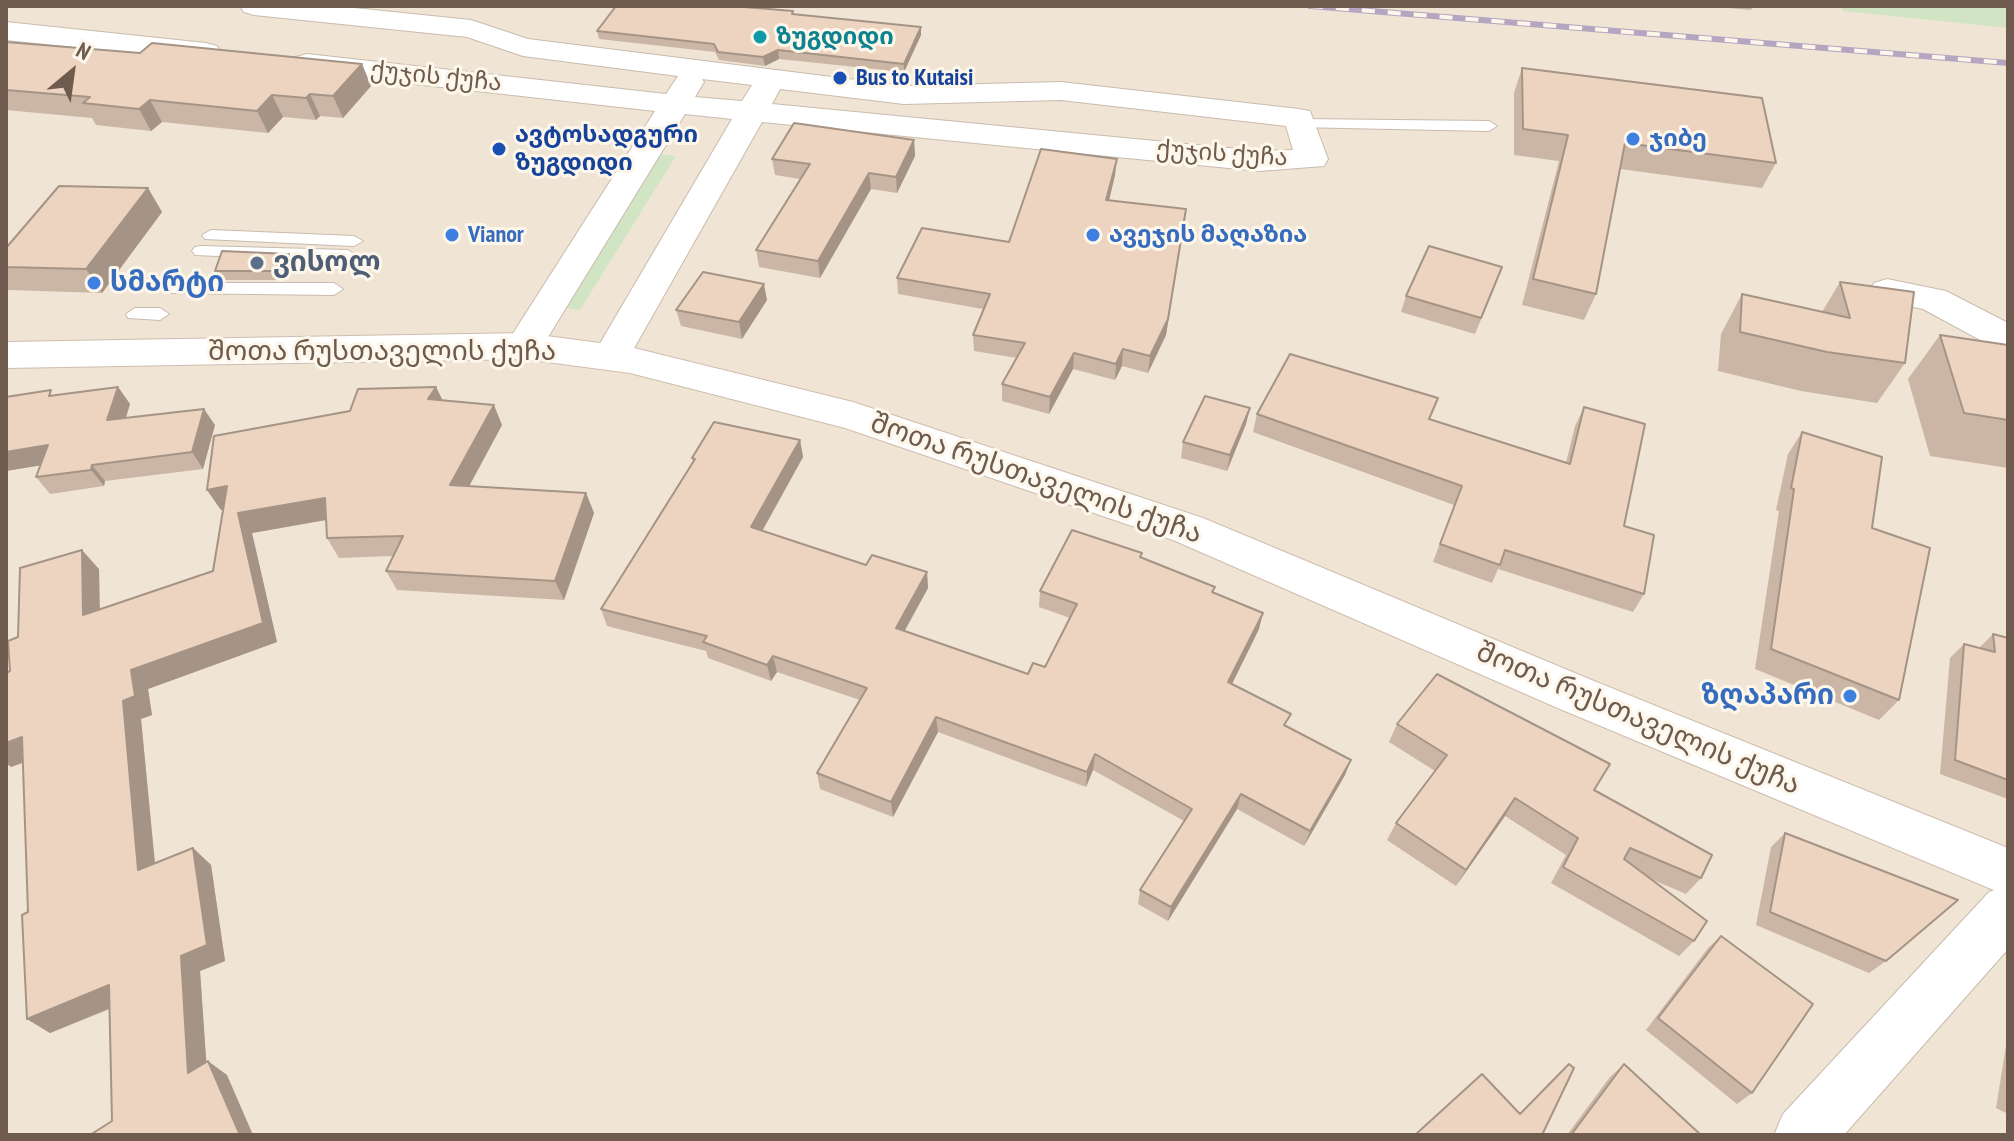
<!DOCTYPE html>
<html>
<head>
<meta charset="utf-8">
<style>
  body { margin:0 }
  #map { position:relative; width:2014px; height:1141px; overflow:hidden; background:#f9f3e5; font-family:"PT Sans Narrow",sans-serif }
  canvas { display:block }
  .frame { position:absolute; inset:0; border:8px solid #6f5b4d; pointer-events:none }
  .north { position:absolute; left:32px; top:32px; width:80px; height:80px; -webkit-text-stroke:6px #fdf7eb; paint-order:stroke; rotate:29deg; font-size:22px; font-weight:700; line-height:32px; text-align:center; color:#6f5b4d }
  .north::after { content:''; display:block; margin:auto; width:28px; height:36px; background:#6f5b4d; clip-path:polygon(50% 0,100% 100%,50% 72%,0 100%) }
</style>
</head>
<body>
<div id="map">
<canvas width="2014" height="1141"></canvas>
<div class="frame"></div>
<div class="north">N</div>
</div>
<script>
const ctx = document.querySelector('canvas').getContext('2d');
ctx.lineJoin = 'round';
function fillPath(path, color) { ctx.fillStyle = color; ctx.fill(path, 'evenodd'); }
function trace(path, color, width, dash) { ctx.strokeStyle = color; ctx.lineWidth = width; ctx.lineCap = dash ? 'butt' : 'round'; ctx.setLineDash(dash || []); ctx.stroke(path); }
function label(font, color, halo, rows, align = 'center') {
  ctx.font = font + ' "PT Sans Narrow","Noto Sans Georgian",sans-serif'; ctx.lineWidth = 6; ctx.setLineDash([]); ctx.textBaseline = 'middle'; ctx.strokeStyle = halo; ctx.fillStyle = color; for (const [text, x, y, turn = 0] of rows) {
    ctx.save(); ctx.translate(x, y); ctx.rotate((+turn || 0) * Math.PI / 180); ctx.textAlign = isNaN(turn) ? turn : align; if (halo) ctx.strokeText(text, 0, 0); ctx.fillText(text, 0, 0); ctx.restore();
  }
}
fillPath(new Path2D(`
  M6,6H2008V1135H6Z`), '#f0e5d4');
fillPath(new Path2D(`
  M1841,6H2008V28L1843,11Z
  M652,153L676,156L580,310L553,306Z`), '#d1e5c5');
const service = new Path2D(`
  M1301,119L1489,121L1497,126L1489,131L1295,127L1293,124Z
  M211,230L354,236L363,241L354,246L205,239L202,235Z
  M201,246L348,250L357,256L348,262L195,255L192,251L195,247Z
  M177,283H334L343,289L334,295L171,293L168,289Z
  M135,308H160L169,314L160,320L128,318L126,314Z`);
const minor = new Path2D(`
  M240,6H335L471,20L528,39L904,86L1061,82L1299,109L1310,111L1328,159L1324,166L1259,171L762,122L624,366L611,370L598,366L592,357L732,119L685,114L537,355L524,359L511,355L505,346L655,111L307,72L296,69L292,63L296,57L307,54L666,94L678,76L523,56L467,37L254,15L244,12ZM702,79L752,85L742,101L695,97L704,82ZM780,89L904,104L1061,100L1286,126L1293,150L1259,151L772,104Z
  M6,22L206,43L217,46L221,52L217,58L206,61L6,40Z
  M1887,279L1946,291L2008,323V352L1995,348L1923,309L1874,299L1869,291L1874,283Z
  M2008,885V949L1844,1135H1774L1783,1114L1989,892Z`);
const secondary = new Path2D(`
  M524,333L630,347L853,402L1203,518L1594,681L2008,848V896L1560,709L1173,540L845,428L630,373L524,359L6,368V342Z`);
trace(service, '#c9bbad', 2);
trace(minor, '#c9bbad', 2);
trace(secondary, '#cebdad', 2);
fillPath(service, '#fff');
fillPath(minor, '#fff');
fillPath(secondary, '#fff');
const rail = new Path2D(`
  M1310,6L2008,63`);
trace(rail, '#b6a5c1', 6);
trace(rail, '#fdf7eb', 4, [13]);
fillPath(new Path2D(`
  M1706,6H1753L1751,10Z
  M793,11L794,14L921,27V35L904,72L779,59L765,66L719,60L715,52L599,39L597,31Z
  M6,42L140,53L362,64L371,86L343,118L320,116L316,120L283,117L268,133L162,122L151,131L96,125L92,118L6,110Z
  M1522,68L1776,163L1762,188L1620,169L1596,294L1584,320L1522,305L1559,161L1514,155V93Z
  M914,140L915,156L897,193L871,189L820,278L759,267L756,250L800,179L775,175L772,159Z
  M1115,175L1109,201L1184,226L1166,335L1148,373L1122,366L1115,380L1073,369L1049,414L1002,401V384L1017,358L974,351L973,335L983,309L898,294L897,278L1009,242Z
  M148,188L162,212L102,293L8,290L6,287V248Z
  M293,262L278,280H220L215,271Z
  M1840,282L1905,363L1877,403L1801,391L1718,371L1721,334L1742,294L1822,312Z
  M1496,283L1475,334L1401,312L1406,296Z
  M767,300L742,339L681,326L676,310Z
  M1940,335L2008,345V468L1930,456L1908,379Z
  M118,387L130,404L126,418L215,425L203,469L105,481L104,486L50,494L36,477L41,465L6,471V397L55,395Z
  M436,387L442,400L502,425L469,486L586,493L594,513L564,600L397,590L386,571L393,556L339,558L327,538L326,520L252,533L277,642L148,689L152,715L141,719L155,863L193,848L211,865L225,961L200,971L206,1062L227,1075L112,1121L110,1009L50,1033L27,1019L28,912L23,763L11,767L10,671L18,637L99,569L100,609L213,571L223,510H221L207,490L350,411Z
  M1584,407L1624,526L1644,594L1633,612L1498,569L1492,583L1433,562L1454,505L1253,432L1257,414L1566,463L1575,426Z
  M1246,424L1227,471L1181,458L1183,442Z
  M1802,432L1872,528L1899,700L1879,720L1755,669L1779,511L1776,510L1788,454Z
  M800,440L803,457L762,531L866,565L927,572L928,588L905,631L1028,674L1045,667L1070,618L1039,607L1040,591L1141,558L1214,593L1259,629L1232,684L1287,727L1345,775L1304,846L1237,809L1168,921L1138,904L1140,890L1184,821L1093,770L1086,787L938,732L893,817L820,789L817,773L860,700L777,672L771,681L708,658L706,651L607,626L601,609L693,462L692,458Z
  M1993,634L2008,638V799L1940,774L1950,658L1964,644L1979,648Z
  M1397,724L1594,790L1701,878L1686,894L1651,879L1694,941L1679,956L1551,883L1566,855L1505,816L1456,886L1387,840L1396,823L1435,771L1389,742Z
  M1785,833L1886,961L1869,973L1756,925L1771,847Z
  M1721,936L1752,1093L1737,1104L1646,1030L1708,948Z
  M2008,1033V1114L1996,1108Z
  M1624,1064L1701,1135H1567L1610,1077Z`), '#cbb6a5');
fillPath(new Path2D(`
  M921,27V35L904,72V64Z
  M778,50L779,59L765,66L763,57Z
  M362,64L371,86L343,118L333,96Z
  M310,94L320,116L316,120L306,98Z
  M272,95L283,117L268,133L257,111Z
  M150,100L162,122L151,131L139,109Z
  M914,140L915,156L897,193L896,177Z
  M1117,159L1115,175L1105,217L1106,200Z
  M869,173L871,189L820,278L818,261Z
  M148,188L162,212L102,293L86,269Z
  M1186,209L1166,335L1148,373L1150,356Z
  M289,254L293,262L278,280L273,271Z
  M764,284L767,300L742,339L739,322Z
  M1123,349L1122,366L1115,380L1116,364Z
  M1074,353L1073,369L1049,414L1050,397Z
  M118,387L130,404L120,436L107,420Z
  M436,387L446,407L428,399Z
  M494,405L502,425L459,505L450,485Z
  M1250,408L1246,424L1227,471L1230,455Z
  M204,409L215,425L203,469L192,452Z
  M800,440L803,457L755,544L751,527Z
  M48,445L61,462L6,471V452Z
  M92,465L105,481L104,486L91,470Z
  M227,486L241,506L221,510L207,490Z
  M586,493L594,513L564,600L555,581Z
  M325,498L337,518L252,533L277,642L148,689L152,715L141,719L157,886L138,870L123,701L131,670L263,623L238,513Z
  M82,550L99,569L100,634L83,615Z
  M927,572L928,588L897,644L896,628Z
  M1263,613L1259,629L1225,698L1228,682Z
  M773,656L777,672L771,681L767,665Z
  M936,717L938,732L893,817L891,802Z
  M22,737L42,755L11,767L6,763V743Z
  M1095,754L1093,770L1086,787L1087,772Z
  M1351,760L1345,775L1304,846L1310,831Z
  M1241,794L1237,809L1168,921L1171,907Z
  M1515,798L1505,816L1456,886L1466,870Z
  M193,848L211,865L225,961L200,971L208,1086L188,1073L181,956Z
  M109,985L130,1000L50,1033L27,1019Z
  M208,1061L227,1075L253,1135H240Z`), '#a59486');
const building = new Path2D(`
  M616,6H732L793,11L792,14L921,27L904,64L778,50L763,57L718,52L714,44L597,31Z
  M6,42L140,53L152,43L362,64L333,96L310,94L306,98L272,95L257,111L150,100L139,109L83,103L90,97L6,90Z
  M1522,68L1762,98L1776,163L1625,143L1596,294L1533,279L1568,135L1523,129Z
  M794,123L914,140L896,177L869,173L818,261L756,250L810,164L772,159Z
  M1041,149L1117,159L1106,200L1186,209L1168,319L1150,356L1123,349L1116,364L1074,353L1050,397L1002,384L1025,343L973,335L990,294L897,278L922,228L1009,242Z
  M59,186L148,188L86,269L6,267V248Z
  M1429,246L1502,267L1481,318L1406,296Z
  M222,251L289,254L273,271H215Z
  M703,272L764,284L739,322L676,310Z
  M1840,282L1914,292L1905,363L1827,352L1740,332L1742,294L1850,318Z
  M1940,335L2008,345V420L1964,413Z
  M1290,354L1438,398L1429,419L1570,464L1584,407L1645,424L1624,526L1654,535L1644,594L1505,550L1500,565L1440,544L1462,486L1257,414Z
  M118,387L107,420L204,409L192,452L92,465L91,470L36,477L48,445L6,452V397L51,390L49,396Z
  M436,387L428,399L494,405L450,485L586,493L555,581L386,571L403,536L327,538L325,498L238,513L263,623L131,670L135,696L123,701L138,870L193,848L207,945L181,956L188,1073L208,1061L240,1135H90L112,1121L109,985L27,1019L22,915L28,912L22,737L6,743V673L10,671L8,641L18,637L20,568L82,550L83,615L213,571L227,486L207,490L214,436L350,411L358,389Z
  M1205,396L1250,408L1230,455L1183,442Z
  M714,422L800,440L751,527L866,565L872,555L927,572L896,628L1028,674L1033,663L1045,667L1077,604L1040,591L1072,530L1142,553L1140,557L1215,587L1212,592L1263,613L1228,682L1291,714L1284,725L1351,760L1310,831L1241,794L1171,907L1140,890L1192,809L1095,754L1087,772L936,717L891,802L817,773L867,688L773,656L767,665L703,642L707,636L601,609L695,459L692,458Z
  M1802,432L1882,457L1872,528L1930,548L1899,700L1771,649L1794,489L1791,488Z
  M1993,634L2008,638V780L1955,760L1964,644L1995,652Z
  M1437,674L1610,764L1594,790L1712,855L1701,878L1630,848L1624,859L1707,921L1694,941L1563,867L1578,838L1515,798L1466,870L1396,823L1447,755L1397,724Z
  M1785,833L1958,900L1886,961L1770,912Z
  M1721,936L1813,1004L1752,1093L1658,1018Z
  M1569,1064L1574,1068L1542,1135H1415L1482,1074L1520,1114Z
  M1624,1064L1701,1135H1571Z`);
fillPath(building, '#ecd4c0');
trace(building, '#a59486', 2);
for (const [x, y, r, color] of [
  [760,37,8,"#0f9aa8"],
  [840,78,8,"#1a4fb4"],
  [1633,139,8,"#3f7fe0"],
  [499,149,8,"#1a4fb4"],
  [452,235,8,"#3f7fe0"],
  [1093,235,8,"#3f7fe0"],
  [257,263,8,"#5c6f8a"],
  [94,283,8,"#3f7fe0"],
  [1850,696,8,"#3f7fe0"]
]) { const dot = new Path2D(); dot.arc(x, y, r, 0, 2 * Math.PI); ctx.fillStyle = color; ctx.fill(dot); trace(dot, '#fdf7eb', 3); }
label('bold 24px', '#0d838f', '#fdf7eb', [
  ["ზუგდიდი",776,37]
], 'left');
label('24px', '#6f5b4d', '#fdf7eb', [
  ["ქუჯის ქუჩა",436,77,6],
  ["ქუჯის ქუჩა",1222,154,4]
]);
label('bold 24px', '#164399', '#fdf7eb', [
  ["Bus to Kutaisi",856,78],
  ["ავტოსადგური",515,135],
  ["ზუგდიდი",515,163]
], 'left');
label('bold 24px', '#366cbe', '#fdf7eb', [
  ["ჯიბე",1649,139],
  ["Vianor",468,235],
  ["ავეჯის მაღაზია",1109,235]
], 'left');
label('bold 28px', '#4e5e75', '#fdf7eb', [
  ["ვისოლ",273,263]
], 'left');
label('bold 28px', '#366cbe', '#fdf7eb', [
  ["სმარტი",110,283],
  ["ზღაპარი",1834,696,"right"]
], 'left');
label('28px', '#6f5b4d', '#fdf7eb', [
  ["შოთა რუსთაველის ქუჩა",382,352],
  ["შოთა რუსთაველის ქუჩა",1036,479,19],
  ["შოთა რუსთაველის ქუჩა",1638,719,23]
]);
</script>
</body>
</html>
